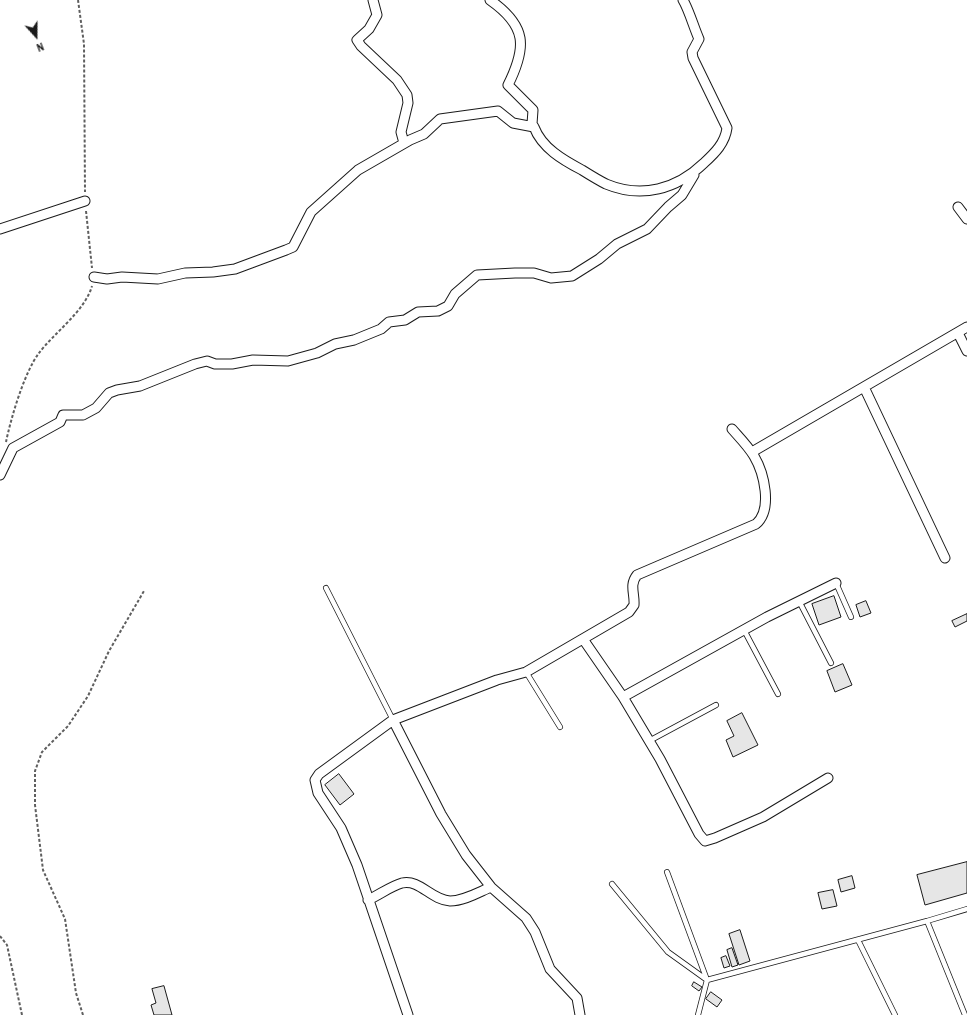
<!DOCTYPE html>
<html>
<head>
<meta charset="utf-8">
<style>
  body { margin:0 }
  #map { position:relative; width:967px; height:1015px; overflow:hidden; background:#fff; font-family:"Archivo Narrow",sans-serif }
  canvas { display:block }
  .north { position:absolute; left:16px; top:16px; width:40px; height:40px; -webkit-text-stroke:3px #fff; paint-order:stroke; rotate:159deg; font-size:11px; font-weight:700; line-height:16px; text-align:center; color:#1a1a1a }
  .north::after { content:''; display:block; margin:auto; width:14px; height:18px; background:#1a1a1a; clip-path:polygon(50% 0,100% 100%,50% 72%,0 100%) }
</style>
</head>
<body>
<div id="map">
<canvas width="967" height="1015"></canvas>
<div class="north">N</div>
</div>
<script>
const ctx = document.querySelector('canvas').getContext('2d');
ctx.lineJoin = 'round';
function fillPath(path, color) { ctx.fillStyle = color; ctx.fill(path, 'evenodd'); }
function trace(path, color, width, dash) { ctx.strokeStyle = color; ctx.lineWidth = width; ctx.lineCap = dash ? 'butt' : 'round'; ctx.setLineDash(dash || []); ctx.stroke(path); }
const building = new Path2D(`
  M834,596L841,617L819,625L812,604Z
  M866,601L871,613L860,617L856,605Z
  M967,614V621L955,627L952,621Z
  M843,664L852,685L835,692L827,671Z
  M742,713L758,745L733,757L726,740L734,736L727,721Z
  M339,774L354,794L340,805L325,785Z
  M967,862V893L925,905L917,875Z
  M852,876L855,888L841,892L838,880Z
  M833,890L837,906L822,909L818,893Z
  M740,930L750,961L739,965L729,934Z
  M732,948L738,965L732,967L727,950Z
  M726,956L730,966L724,968L721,958Z
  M694,982L702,987L699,991L692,986Z
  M164,986L172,1015H154L151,1005L156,1003L152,989Z
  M711,992L722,1000L717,1007L706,999Z`);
fillPath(building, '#e6e6e6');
trace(building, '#1a1a1a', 1);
const lane = new Path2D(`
  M836,583L851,617
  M326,588L393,720
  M799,601L831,663
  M744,630L778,694
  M526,672L560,727
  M649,741L716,705
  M667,872L707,980L698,1015
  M612,884L668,952L707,980L927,921
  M858,940L895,1015
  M965,1015L927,921L967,909`);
const street = new Path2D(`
  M373,0L377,15L369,29L357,40L361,46L397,80L407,95L408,103L401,132L404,143
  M490,0C527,26 527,47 508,85L533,110L532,124L534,127
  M958,207L967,219
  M0,229L85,201
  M94,277L107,279L122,277L158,279L185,273L213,272L235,269L286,250L293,247L311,212L358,170L410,140L424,134L440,119L498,111L513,123L534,127C542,148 563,160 582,170C590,175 598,180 606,184C642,199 677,189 704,163C715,153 725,143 727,128L693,58L692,52L699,39C694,28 689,10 683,0
  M958,333L967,351
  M864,387L945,558
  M752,452L967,327
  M0,475L13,448L60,422L63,415H83L96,408L109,393L117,390L140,386L195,364L207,361L215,364H232L253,360L288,361L317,353L335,344L354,340L381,329L389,322L405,320L418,312L438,311L448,306L455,294L477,275L515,273H534L551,278L572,276L599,259L617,244L647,229L668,207L682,195L694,175
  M583,639L623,697L660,759L699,834L705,841L715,838L763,817L828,778
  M623,697L767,617L836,583
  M393,720L441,814L466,855L491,887L526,918L535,932L550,969L577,998L580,1015
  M368,900C379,895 391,886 402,883C420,879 431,900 450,901C464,901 479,892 491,887
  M408,1015L357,865L341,828L318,793L315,780L319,774L393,720L497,680L526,672L629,612L634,605C635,594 629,585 637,575L756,524C773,509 764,473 754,456C748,446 739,437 732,429`);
trace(lane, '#1a1a1a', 6);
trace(street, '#1a1a1a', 11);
trace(new Path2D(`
  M78,0L84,44L85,192
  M86,211L92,268
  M6,442C11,418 24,373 39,353C54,333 85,311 92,286
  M0,936L7,945L22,1015
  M83,1015L76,993L65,919L43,870L35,805V771L42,752L68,726L88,696L109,651L144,591`), '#5f5f5f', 2, [3, 2]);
trace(lane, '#fff', 4.5);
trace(street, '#fff', 9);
</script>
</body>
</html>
